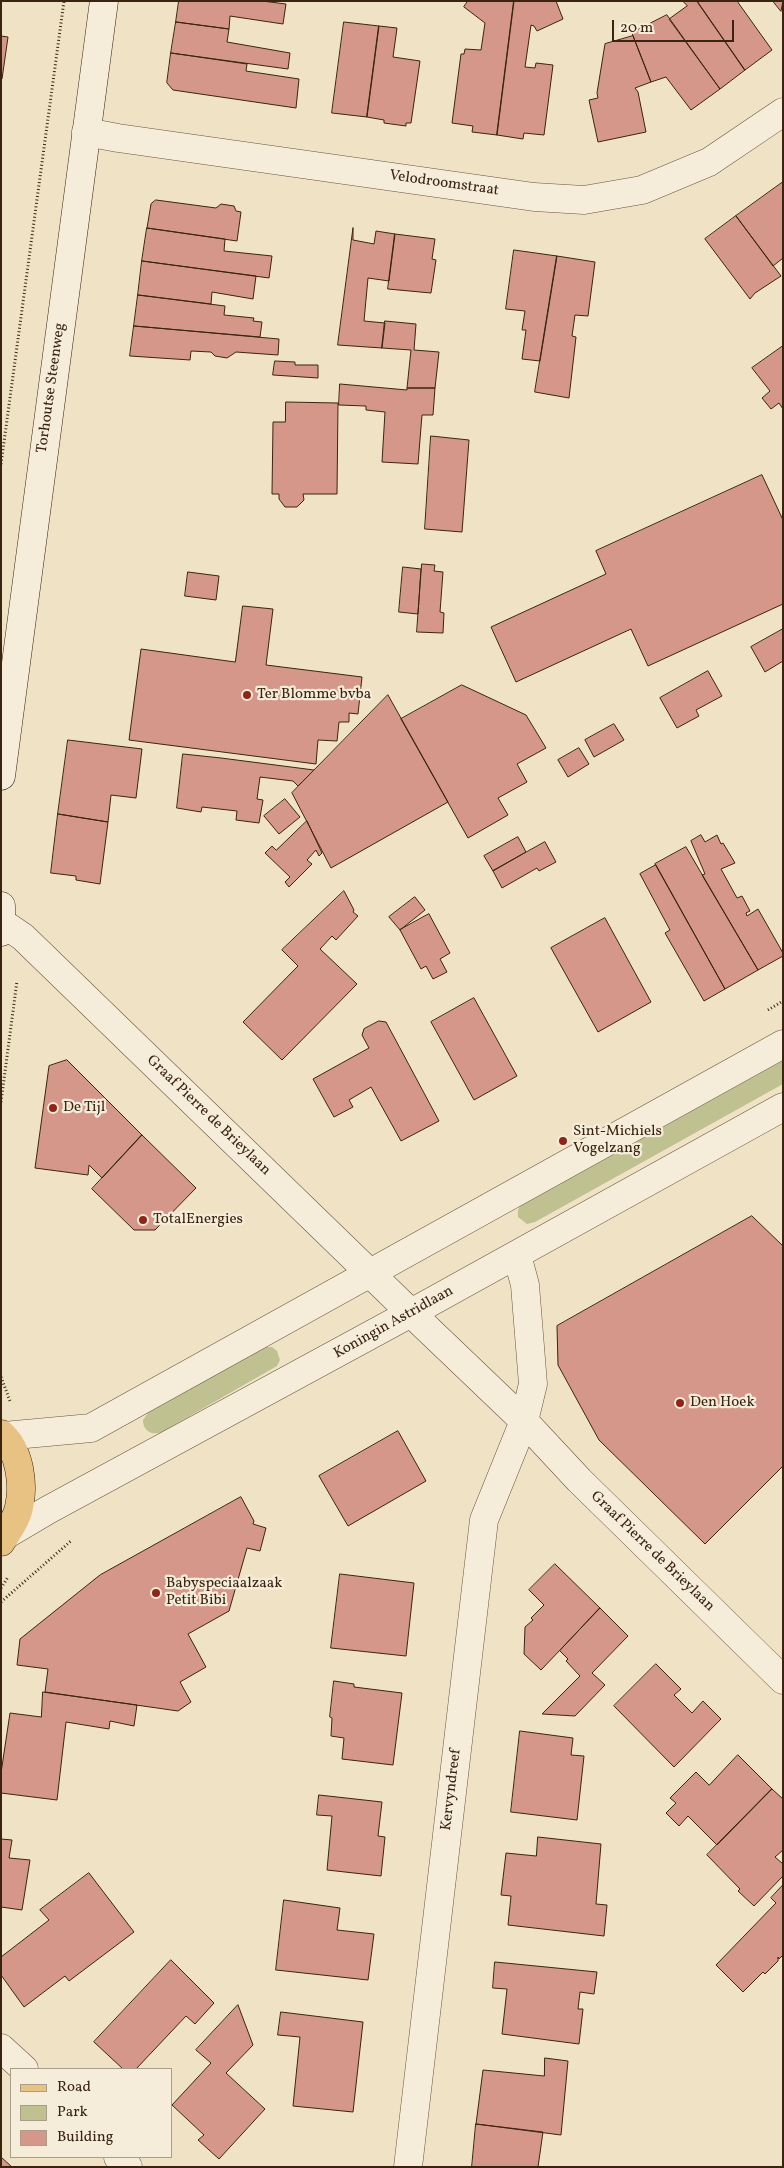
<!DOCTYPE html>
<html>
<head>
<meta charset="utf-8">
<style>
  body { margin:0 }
  #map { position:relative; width:784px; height:2168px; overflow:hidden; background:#f0e3c5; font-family:Vollkorn,serif }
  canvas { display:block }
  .frame { position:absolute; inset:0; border:2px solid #3a2411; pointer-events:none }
  .legend { position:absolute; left:10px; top:2068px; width:162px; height:90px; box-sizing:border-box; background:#f5edd9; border:1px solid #aa9d89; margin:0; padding:6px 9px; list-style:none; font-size:15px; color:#3a2411 }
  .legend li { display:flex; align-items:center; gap:10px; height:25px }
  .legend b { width:25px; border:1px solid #aa9d89 }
  .scale { position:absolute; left:612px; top:20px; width:122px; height:22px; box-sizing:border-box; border:2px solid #3a2411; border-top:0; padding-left:6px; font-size:15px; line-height:18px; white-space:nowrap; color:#3a2411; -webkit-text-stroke:4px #f5edd9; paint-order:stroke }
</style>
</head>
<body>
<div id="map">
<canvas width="784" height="2168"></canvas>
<div class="frame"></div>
<ul class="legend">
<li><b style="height:6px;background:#e8c282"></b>Road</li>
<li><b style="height:14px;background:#c0c190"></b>Park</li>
<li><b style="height:14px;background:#d59789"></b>Building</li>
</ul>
<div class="scale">20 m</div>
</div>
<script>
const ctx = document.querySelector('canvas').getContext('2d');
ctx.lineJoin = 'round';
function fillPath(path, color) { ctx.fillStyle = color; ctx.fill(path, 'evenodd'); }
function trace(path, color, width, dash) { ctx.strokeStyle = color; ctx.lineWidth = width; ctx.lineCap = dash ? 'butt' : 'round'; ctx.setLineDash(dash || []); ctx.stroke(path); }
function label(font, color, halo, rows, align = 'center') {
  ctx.font = font + ' Vollkorn,serif'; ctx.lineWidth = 4.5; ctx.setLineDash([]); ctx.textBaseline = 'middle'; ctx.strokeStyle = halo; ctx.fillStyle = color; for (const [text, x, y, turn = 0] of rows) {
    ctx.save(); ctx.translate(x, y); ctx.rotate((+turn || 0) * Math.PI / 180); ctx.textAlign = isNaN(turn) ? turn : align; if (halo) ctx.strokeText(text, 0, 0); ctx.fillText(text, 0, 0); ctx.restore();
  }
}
fillPath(new Path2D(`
  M783,1057V1084L535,1222L527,1224L518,1217V1210L521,1204Z
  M264,1347H272L277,1351L280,1360L277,1366L162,1432C152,1436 143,1431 143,1420L148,1413Z`), '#c0c190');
const building = new Path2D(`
  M179,1H262L286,4L283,24L230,16L229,29L176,22Z
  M468,1H514L497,135L472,132L473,126L452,123L461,54H464L465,49L481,50L485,23L464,7Z
  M514,1H556L563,19L537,31L534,26L531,25L525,67L535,68L536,63L553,65L544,135L524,133L523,139L497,135Z
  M683,1H697L745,70L720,89L669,19L687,6Z
  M697,1H737L772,50L745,70Z
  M773,1H783L781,11Z
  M667,15L720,89L691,110L666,77L651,82L632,33Z
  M176,22L229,29L227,42L290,53L288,69L171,53Z
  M344,22L379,26L367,117L332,113Z
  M379,26L397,28L393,57L420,61L411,123H406V126L384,123V120L367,117Z
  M1,36L8,37L2,79H1Z
  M633,36L651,82L635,88L638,92L646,132L598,142L589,100L598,98L597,93L605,44Z
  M171,53L247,64L246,71L299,79L296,108L173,90L167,83Z
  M783,182V258L773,266L736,216Z
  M156,200L216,208L221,204L234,206L236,211L241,212L237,241L147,228L151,204Z
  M736,216L781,276L755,293L750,299L705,239Z
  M147,228L225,239L224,251L272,256L269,278L142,261Z
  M353,228V240L374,244L376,231L395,234L389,281L368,278L364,321L385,323L382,348L338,345Z
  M395,234L435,239L432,259L436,260L431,293L388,289Z
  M514,250L557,256L540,361L522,359L526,330H522L525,311L506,309Z
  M557,256L595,262L588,316L575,315L572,336L576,337L569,398L535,392Z
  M142,261L256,276L253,299L212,292L211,304L138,295Z
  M138,295L225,306L224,315L254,318L253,321L262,322L260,337L134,326Z
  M385,321L416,324L414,350L439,352L435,388H407L411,350L382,348Z
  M134,326L279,339L278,355L236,352L227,358L215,356L211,352L191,351L190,360L130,356Z
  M783,346V409L779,403L771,409L762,398L770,391L752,368Z
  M275,361L295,362V365H318V378L273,375Z
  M340,384L407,390V388H435L433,415H422L418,464L382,462L385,412L366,410V406L339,405Z
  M286,402L338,403L337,494H303L304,500L297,507H285L279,499V494H272L273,422H285Z
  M431,436L469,440L462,532L425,529Z
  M762,475L783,520V604L648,666L631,629L516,682L491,627L606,574L596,551Z
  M422,564L435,565L434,571L443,572L440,612L444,613L443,633L417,632Z
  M403,567L421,569L418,614L399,612Z
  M188,572L219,576L216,600L185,596Z
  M243,606L273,609L266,665L362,677L358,714L349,713V722H339L337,741L318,740L316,764L129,740L141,649L235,662Z
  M783,629V661L765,672L751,647Z
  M708,671L722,696L696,710L699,716L677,728L660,698Z
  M462,685L526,715L546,748L517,764L527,782L498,798L508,815L468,838L401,719Z
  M388,695L448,802L331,868L292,793Z
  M614,724L624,740L594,757L585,740Z
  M68,740L142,749L136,798L111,795L108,822L58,814Z
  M579,748L589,764L568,777L558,760Z
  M183,754L221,758L314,770L298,786L293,781L260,777L257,799L263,800L259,823L236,820L237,811L202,807L201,812L177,808Z
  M285,799L300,817L279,834L264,816Z
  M58,814L108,822L100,884L76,880V876L51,873Z
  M307,821L322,853L319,856L316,850L307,860L312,864L289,887L285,882L290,877L265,853L272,846L276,850Z
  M701,835L705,842L717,835L721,844L723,843L735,863L721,869L737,898L742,896L750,911L746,913L747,916L758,909L783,953V956L758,970L702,875L705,874L691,841Z
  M518,837L526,852L493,871L484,856Z
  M545,842L556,862L539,871L537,868L502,888L493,871Z
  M686,847L758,970L725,989L655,864Z
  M656,865L725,989L704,1001L665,933L670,930L640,874Z
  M344,891L354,910L353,912L358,916L336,940L332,936L320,949L357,984L282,1060L243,1022L298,966L282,950Z
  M415,897L425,910L400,930L389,917Z
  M429,914L450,953L440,959L447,972L433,979L426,966L421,969L400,930Z
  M605,918L651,1002L598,1032L551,948Z
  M474,998L517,1076L474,1100L431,1022Z
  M379,1021L386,1022L439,1121L401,1141L371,1087L349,1100L353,1107L334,1117L313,1079L369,1048L362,1035L364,1029Z
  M67,1060L142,1135L102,1178L89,1165L88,1175L35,1168L49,1066Z
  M142,1135L196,1188L155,1230H134L92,1189Z
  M752,1216L783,1246V1466L705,1544L599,1440L558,1365L557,1326Z
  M398,1431L426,1481L348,1526L319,1476Z
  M241,1497L254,1521L253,1524L266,1528L260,1551L247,1548L229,1611L188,1634L206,1667L180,1682L191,1702L178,1711L45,1692L48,1669L17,1665L20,1639L100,1575Z
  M555,1564L600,1608L541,1670L524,1654L525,1627L533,1620L531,1618L544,1605L529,1590Z
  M340,1574L414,1583L406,1656L331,1648Z
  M600,1608L628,1636L592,1673L605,1685L575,1716L542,1714L580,1676L566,1661L568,1659L560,1651Z
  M656,1664L681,1689L674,1695L692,1713L703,1701L721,1719L674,1767L614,1706Z
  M334,1681L354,1684V1687L402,1693L393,1765L342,1759L344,1738L331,1736L332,1718L330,1717Z
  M43,1692L137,1705L134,1726L110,1721L109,1729L66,1722L57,1800L1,1793V1773L10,1713L41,1717Z
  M520,1731L573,1738L571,1755L584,1756L577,1820L511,1812Z
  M738,1755L772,1789L717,1845L688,1816L679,1826L666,1813L676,1803L670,1798L696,1772L709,1785Z
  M772,1789L783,1799V1850L775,1857L783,1864V1876L754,1906L738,1891L740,1889L707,1855Z
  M319,1795L382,1802L378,1836L385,1837L381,1876L327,1870L332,1816L317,1815Z
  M538,1837L601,1844L596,1904L607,1905L604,1936L508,1925L511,1896L501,1895L506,1853L536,1856Z
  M1,1839L12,1840L9,1858L30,1860L22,1910L1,1907Z
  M89,1873L134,1932L69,1981L65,1976L24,2007L1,1975V1957L49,1920L40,1910Z
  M783,1885V1955L779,1959L778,1957V1961L765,1974L763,1972L743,1992L716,1965L776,1903L771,1898Z
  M284,1900L340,1908L337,1930L374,1934L368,1980L276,1970Z
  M171,1960L214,2003L195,2024L186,2016L136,2069H123L94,2042Z
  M495,1962L597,1972L594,1994L580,1992L578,2009H583L579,2044L502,2034L507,1989L493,1988Z
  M238,2005L253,2045L226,2073L265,2109L219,2159L198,2140L204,2135L172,2105L211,2063L196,2050Z
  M281,2012L363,2022L353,2112L293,2106L300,2037L278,2035Z
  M545,2058L568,2061L561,2135L476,2124L483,2070L544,2076Z
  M476,2124L543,2132L538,2167H472Z
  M1,2157L12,2167H1Z`);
fillPath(building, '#d59789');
trace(building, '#3a2411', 1);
const minor = new Path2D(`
  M86,132L118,138L534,197L584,200L642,190L709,162L783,112
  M1,922L23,937L411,1313L524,1421L579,1480L783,1680
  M1,2048L24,2069
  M118,2157L128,2167
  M408,2167L484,1520L524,1421L533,1384L525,1285L517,1255`);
const tertiary = new Path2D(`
  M4,1436L91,1428L783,1044
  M4,1536L48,1510L411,1313L783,1107`);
const secondary = new Path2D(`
  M1,776L104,1
  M1,906V932`);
const primary = new Path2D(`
  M1,1434C20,1450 24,1485 19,1507C17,1519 7,1532 1,1542`);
trace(minor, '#68543e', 29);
trace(tertiary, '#68543e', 29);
trace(secondary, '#3a2411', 29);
trace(primary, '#3a2411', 29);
trace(new Path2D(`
  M1,464L64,1
  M768,1010L783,1001
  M1,1102L17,981
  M1,1377L10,1401
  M1,1588L8,1577
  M1,1602L72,1540`), '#3a2411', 3, [1, 2.5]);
trace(minor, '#f5edd9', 28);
trace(tertiary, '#f5edd9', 28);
trace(secondary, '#f5edd9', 28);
trace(primary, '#e8c282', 28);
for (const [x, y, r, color] of [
  [247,695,5,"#8f2418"],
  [53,1108,5,"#8f2418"],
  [563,1141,5,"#8f2418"],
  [143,1220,5,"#8f2418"],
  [680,1403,5,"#8f2418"],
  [156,1593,5,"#8f2418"]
]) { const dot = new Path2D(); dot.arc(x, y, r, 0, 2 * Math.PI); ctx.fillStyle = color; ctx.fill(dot); trace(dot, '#f5edd9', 2); }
label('15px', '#3a2411', '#f5edd9', [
  ["Velodroomstraat",444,184,8],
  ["Torhoutse Steenweg",52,388,-82],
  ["Graaf Pierre de Brieylaan",208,1116,44],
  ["Koningin Astridlaan",394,1323,-29],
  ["Graaf Pierre de Brieylaan",652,1552,44],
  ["Kervyndreef",452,1790,-83]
]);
label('15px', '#3a2411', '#f5edd9', [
  ["Ter Blomme bvba",257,695],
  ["De Tijl",63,1108],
  ["Sint-Michiels",573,1132],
  ["Vogelzang",573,1149],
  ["TotalEnergies",153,1220],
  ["Den Hoek",690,1403],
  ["Babyspeciaalzaak",166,1584],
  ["Petit Bibi",166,1601]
], 'left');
</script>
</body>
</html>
